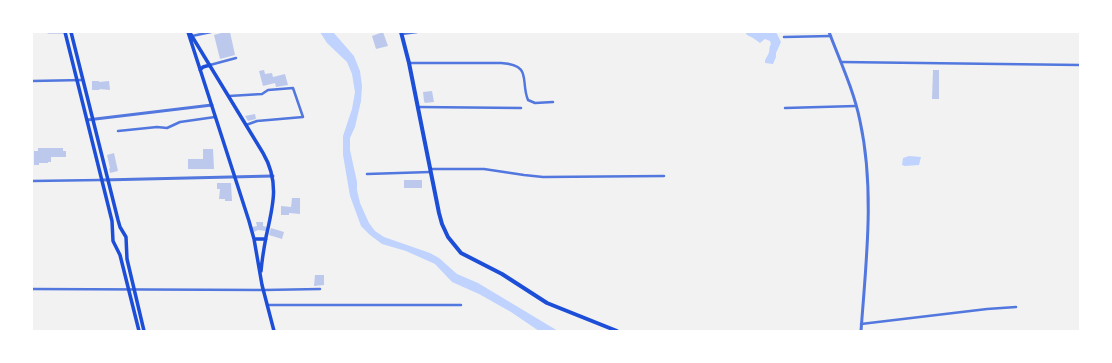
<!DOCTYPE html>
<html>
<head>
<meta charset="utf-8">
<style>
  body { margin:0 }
  #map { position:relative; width:1112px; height:363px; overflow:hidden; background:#f2f2f2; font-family:"Varela Round",sans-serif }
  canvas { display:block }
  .frame { position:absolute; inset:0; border:33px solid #fff; pointer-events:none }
</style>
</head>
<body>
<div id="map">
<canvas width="1112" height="363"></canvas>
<div class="frame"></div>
</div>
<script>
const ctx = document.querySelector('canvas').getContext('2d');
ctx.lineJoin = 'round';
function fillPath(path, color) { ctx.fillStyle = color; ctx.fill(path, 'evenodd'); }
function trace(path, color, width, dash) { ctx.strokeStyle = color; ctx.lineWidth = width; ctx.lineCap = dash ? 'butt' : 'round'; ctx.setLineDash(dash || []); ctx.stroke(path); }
fillPath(new Path2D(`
  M320,32H333L354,56L360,71L362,86L361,101L355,127L350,138V150L357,182V190L360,203L369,223L375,231L384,237L430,253L439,258L457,274L478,283L558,331H539L511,312L479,294L452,282L435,264L406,251L382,244L370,235L361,226L350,196L343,155V136L352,109L355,92L352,74L347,62L327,43Z
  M745,32H776L781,42L776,53V57L773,64L765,63C765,57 768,57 769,52C770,48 769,47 771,44L770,41L765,39L760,43L753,38L747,35Z
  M909,156L921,157L919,165L905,166L902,165L903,158Z`), '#bfd3fe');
fillPath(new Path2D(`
  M225,32H230L235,55L220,59L214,35Z
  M383,32L388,46L376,49L372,36Z
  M264,70L265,74L272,73L273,77L285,74L288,85L276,87L275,83L263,86L259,71Z
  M933,70H939V99H932Z
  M92,81H99V82L109,81L110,90L99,89L100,90H92Z
  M432,91L434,102L425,103L424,101L423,92Z
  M255,114L256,119L248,121L245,116Z
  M38,148H63V151H66V157H51V162H48V163H39V165H34V151H38Z
  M203,149H213L214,169H188V159H203Z
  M114,153L118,171L110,173L109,169L110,168L107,155Z
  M404,180H422V188H404Z
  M217,183H231L232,201H225V199H219L220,189H217Z
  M292,198H300V214L289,213V215H281V206L291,207Z
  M256,222H263V226L267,227L266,231L258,230L254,232L252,227L257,226Z
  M271,228L284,232L282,239L269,235Z
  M315,275H324V285L314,286Z`), '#bdc9ec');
trace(new Path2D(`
  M48,32H65
  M402,34L417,32
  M192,36L211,32
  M784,37L831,36
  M841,62L1080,65
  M409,63H501C533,65 520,81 528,100L535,103L553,102
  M210,65L236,58
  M32,81L83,80
  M229,96L262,94L268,90L293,88L303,117L257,121L246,125
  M418,107L521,108
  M785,108L856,106
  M118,131L157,127L167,128L180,122L215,117
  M430,169H484L524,175L543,177L664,176
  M367,174L430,172
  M32,181L101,180
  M32,289L264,290L320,289
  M267,305H461
  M861,324L987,309L1016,307`), '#5277de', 2.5);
trace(new Path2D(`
  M829,32C840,61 854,91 860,121C875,190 866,262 861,331
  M87,120L212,105
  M102,180L273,176`), '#5277de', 3);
trace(new Path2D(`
  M65,32L112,221L113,241L120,255L139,331
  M71,32L118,220L120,227L126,237L127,259L144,331
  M188,32L249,221L254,239L262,285L274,331
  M190,33L263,153C280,182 273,206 266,237C264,248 262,259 261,271
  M200,70L203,67L210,65
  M254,239H266`), '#1d4ed8', 3.5);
trace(new Path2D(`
  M401,32L409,63L439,213L442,224L448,237L461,253L502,274L547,303L617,331`), '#1d4ed8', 4);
</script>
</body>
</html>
